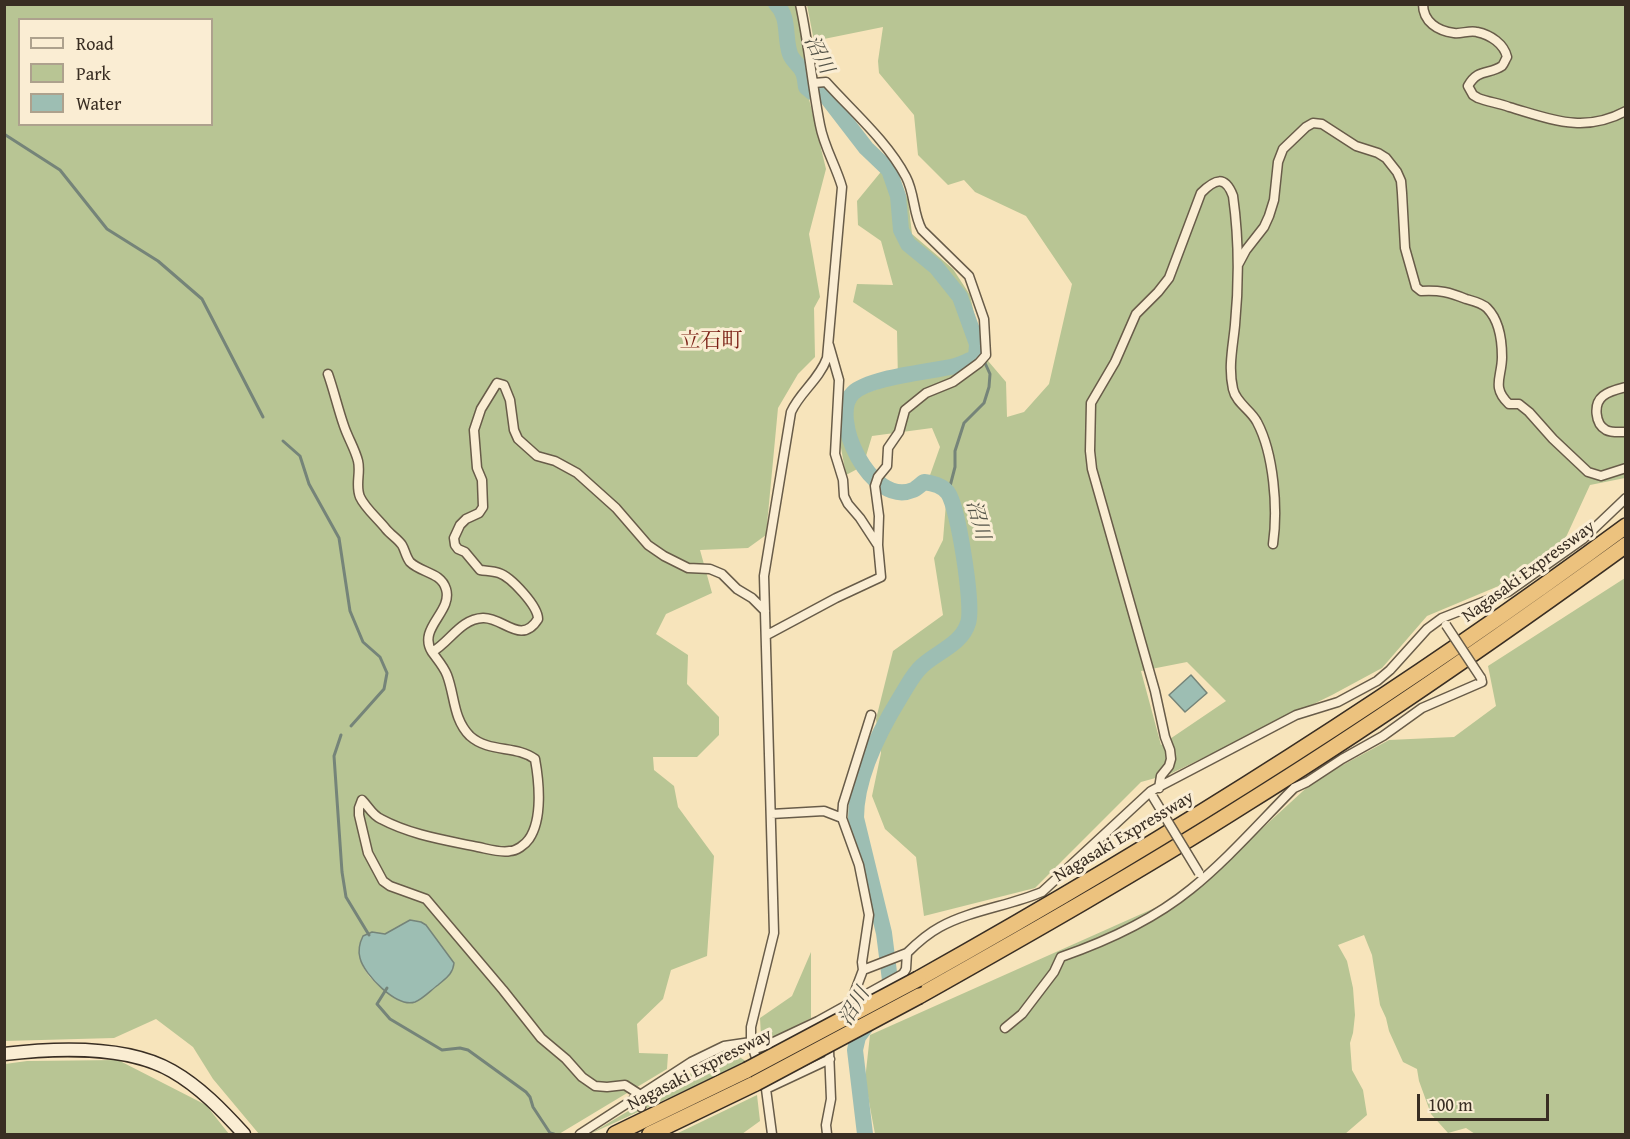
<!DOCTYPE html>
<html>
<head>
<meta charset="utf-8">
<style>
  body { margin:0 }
  #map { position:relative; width:1630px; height:1139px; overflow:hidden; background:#f7e4bb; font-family:"Gentium Book Plus",serif }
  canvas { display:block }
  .frame { position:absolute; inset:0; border:6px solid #392e23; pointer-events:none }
  .legend { position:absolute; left:18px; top:18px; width:195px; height:108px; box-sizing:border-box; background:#faedd3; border:2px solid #ada18d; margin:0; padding:8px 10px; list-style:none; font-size:18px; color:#392e23 }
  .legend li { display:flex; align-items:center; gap:12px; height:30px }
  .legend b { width:30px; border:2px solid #ada18d }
  .scale { position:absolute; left:1417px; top:1094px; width:132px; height:27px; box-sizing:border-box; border:3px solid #392e23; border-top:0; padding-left:8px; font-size:18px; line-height:21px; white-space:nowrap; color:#392e23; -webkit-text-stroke:4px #faedd3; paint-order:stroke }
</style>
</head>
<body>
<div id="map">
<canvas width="1630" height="1139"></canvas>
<div class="frame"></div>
<ul class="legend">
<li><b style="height:8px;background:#faedd3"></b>Road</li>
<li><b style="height:16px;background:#b8c594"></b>Park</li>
<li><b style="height:16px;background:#9dbeb3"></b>Water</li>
</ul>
<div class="scale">100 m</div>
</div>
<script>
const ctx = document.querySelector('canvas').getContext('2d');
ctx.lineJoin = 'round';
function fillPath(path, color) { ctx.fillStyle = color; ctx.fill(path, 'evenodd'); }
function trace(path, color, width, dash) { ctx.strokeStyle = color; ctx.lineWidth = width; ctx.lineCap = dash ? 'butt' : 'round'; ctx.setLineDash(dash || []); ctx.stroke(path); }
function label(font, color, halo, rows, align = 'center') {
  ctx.font = font + ' "Gentium Book Plus","Noto Serif JP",serif'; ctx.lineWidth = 6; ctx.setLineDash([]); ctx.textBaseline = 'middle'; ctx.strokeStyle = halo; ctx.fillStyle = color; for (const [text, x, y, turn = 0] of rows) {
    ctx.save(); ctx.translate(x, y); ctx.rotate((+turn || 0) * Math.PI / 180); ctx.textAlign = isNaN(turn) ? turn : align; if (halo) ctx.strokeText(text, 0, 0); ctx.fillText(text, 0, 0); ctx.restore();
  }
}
fillPath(new Path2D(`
  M4,5H798L809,99L826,169L809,234L820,297L814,308L815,357L798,374L778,408L766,535L748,548L700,550L712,593L666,614L656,634L688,655L687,684L719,717V735L697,757H653L654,770L674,786L678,807L714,856L707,956L671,970L663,999L637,1024L639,1053L668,1054L667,1069L559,1134H259L213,1079L193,1047L156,1019L114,1038L5,1041ZM20,20H212V124H20ZM410,920L421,922L385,990C369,980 355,961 361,942C362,938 362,936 366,934C372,930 377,936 384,934C393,932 402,924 410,920Z
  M807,5H1625V478L1590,485L1561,548L1501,585L1427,616L1382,668L1332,695L1170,774L1141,782L1035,888L924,916L916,857L885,829L872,796L881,753L876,719L893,651L943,615L934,558L943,540L946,503L929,478L940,447L932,428L872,436L863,466L846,475L839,437L840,402L898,382L897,331L853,302L857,284L893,285L881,241L858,225L857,201L889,162L908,199L912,234L953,269L970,295L983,355L1006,382L1007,417L1024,412L1049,384L1072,284L1026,216L975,192L964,180L948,185L918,155L914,115L879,73L878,61L883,27L814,41ZM1187,662L1226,701L1161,745L1141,671Z
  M1625,578V1134H1475L1466,1128L1448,1133L1431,1114L1419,1081L1417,1069L1403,1062L1389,1031L1386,1018L1380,1005L1372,955L1364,935L1338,945L1347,961L1353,988L1355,1015L1353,1033L1350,1043L1352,1070L1363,1090L1367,1115L1345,1134H875L865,1080L870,1035L1195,890L1315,780L1389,740L1454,737L1496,706L1488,666Z
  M811,952V1018L772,1039L761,1036L760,1018L792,996Z
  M723,1054H735L747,1062L590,1134Z
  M118,1060L206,1105L229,1134H5V1064L27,1061Z
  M757,1095L760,1121L742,1134H676Z`), '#b8c594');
const water = new Path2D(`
  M1191,675L1207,693L1185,712L1169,695Z
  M410,920L421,922L426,925L454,963C453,974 446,978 438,985C431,990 423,999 415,1002C397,1008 364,975 360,958C358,951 360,942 363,936L372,932L385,934Z`);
fillPath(water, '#9dbeb3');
trace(water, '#758479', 1.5);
trace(new Path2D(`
  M4,134L60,170L107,229L158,261L202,299L263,417
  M283,441L300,456L309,484L339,538L350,611L363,642L380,657L387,673L384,689L351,726
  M948,494L955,467V451L964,423L984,403L989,387L990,374L985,363
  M341,735L334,756L342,872L346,897L369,935
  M387,988L377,1004L390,1019L442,1050L460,1048L468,1050L526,1092L530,1097L533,1107L550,1133L554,1134`), '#758479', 3);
trace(new Path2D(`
  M776,4C790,17 784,37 790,54C792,60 798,64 801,69C805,74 805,81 806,87L812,92L826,96L866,148L889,170L898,196L901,230L908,244L936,267L960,297L977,344L976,358C969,360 962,364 955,366C930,372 870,377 853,393C828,416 871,508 913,490C916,489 920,485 924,482C932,483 943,486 948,493C958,507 974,607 968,623C962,644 937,652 922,666C913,674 908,685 901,696C880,730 856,777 856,818L884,933L891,988L886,997
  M865,1134L855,1050L858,1037L870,1021`), '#9dbeb3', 16);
const street = new Path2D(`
  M1423,4C1423,22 1438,31 1454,33C1461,34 1470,30 1477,32C1491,35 1504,44 1507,57C1505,60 1504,64 1502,66C1489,75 1478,68 1468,86L1473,95L1478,98C1488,102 1499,103 1509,107C1551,119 1583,134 1626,111
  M1238,265L1246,250L1264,227L1269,216L1274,200L1278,162L1283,149L1306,127L1313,123L1322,124L1356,146L1378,153L1386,158L1397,172L1401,181L1402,193L1405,248L1416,287L1421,291C1440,290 1449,292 1466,299C1473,301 1482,303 1487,308C1499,320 1502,341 1502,357C1502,377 1491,387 1509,404H1519L1529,412L1553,439L1588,472L1601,476L1626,468
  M829,345L839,380L835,454L843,480L844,496L848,504L860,518L877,544
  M328,374C334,391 338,409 344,426C348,438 355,449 358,461C361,473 355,485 360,497C365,508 378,519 386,529C391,535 398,539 402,545C405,550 406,557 410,562C421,573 441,572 446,589C453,612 417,628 432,652C450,642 460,619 483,618C503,617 521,646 538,619C538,606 511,577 499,573C493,571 486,571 480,570L465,552L458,549L455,545L454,538L460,525L466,519L479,513L483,507L482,480L477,468L474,430L481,409L497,383L504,385L510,400L514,430L518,439L537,456L555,461L577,473L616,508L648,545L664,556L688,568L710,569L722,574L737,589L752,598L765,611
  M1626,387C1618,389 1609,391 1603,396C1593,404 1595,424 1606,430C1612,433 1619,432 1626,432
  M767,635L836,598L881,577L878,545L879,516L875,486L878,477L887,466L888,448L899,432L905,410L926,393L953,382L979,363L986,355L984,319L969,276L922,230C913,214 915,194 906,177C887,141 853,112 826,82L814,83
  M432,652C437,659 444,667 447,675C455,696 453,719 470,736C489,753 516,745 535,759C539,781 543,819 529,839C525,845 516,851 510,851C500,853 488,849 478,847C445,840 411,835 381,819C372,815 369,807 362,800L359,808V815L368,853L383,881L390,886L426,899L503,990L541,1038L566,1059L582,1077L595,1086L607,1087L625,1085L639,1094
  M1159,788L1161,776L1169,766L1171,759L1170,750L1165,737L1155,691L1092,469L1090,451L1091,403L1115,362L1136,314L1158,292L1169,278L1201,193C1215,179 1225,175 1233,196C1239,239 1239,283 1235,325C1233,346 1228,367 1233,389C1236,403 1251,410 1257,422C1274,454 1278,509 1273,544
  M771,814L824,811L842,818L859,865L869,915L862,962L863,970L851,1002
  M842,818L843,804L871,715
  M863,970L907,953
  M820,1027L829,1050L831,1099L826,1125L827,1134
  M1005,1028L1022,1014L1054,972L1061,957C1107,941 1153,920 1191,889C1228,859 1260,822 1294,788L1307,782L1342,759L1383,736L1422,708L1482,682L1481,678
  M755,1049L765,1046L818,1021L903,974L906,969L907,953C917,943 927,934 940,927C971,910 1009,906 1042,892L1151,791L1296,715L1338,702L1377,681L1390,670L1427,629L1442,618L1508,592L1583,539L1626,498
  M766,1089L830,1059
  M635,1099L641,1107
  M580,1134L691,1062L724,1046L751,1042
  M772,1134L766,1089L751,1042V1027L774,933L764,576L791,412C800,392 819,380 827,358L842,187C836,166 824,147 820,125C812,85 809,45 800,4`);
const secondary = new Path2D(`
  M4,1054C54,1048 127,1045 172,1071C200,1087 222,1110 244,1134`);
const highway = new Path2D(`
  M918,979C1163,842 1400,693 1626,526
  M919,996C1029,934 1140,871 1247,803C1377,722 1502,635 1626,545
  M615,1134L747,1070
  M650,1134L756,1083`);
trace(street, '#685c49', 11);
trace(secondary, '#392e23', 15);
trace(highway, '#392e23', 18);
trace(street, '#faedd3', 8);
trace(secondary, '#faedd3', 12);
trace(highway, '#ecc27e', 15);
const streetBridge = new Path2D(`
  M1446,625L1481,678
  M1153,797L1199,873`);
const highwayBridge = new Path2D(`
  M747,1070L918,979
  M756,1083L919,996`);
trace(streetBridge, '#685c49', 11, []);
trace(highwayBridge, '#392e23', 18, []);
trace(streetBridge, '#faedd3', 8);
trace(highwayBridge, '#ecc27e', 15);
label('18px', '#392e23', '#faedd3', [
  ["Nagasaki Expressway",1529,572,-36],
  ["Nagasaki Expressway",1124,837,-31],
  ["Nagasaki Expressway",700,1070,-27]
]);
label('italic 20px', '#525247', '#faedd3', [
  ["沼川",818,55,63],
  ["沼川",977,520,75],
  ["沼川",855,1007,-59]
]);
label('21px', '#7a1f14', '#faedd3', [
  ["立石町",711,342]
]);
</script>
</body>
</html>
